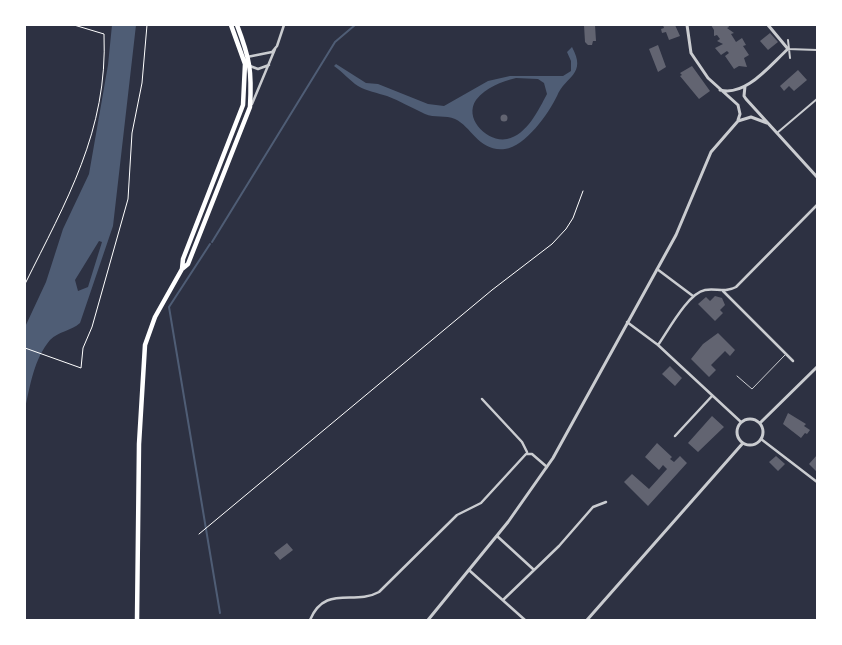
<!DOCTYPE html>
<html>
<head>
<meta charset="utf-8">
<style>
  body { margin:0 }
  #map { position:relative; width:842px; height:645px; overflow:hidden; background:#2d3142; font-family:"Space Grotesk",sans-serif }
  canvas { display:block }
  .frame { position:absolute; inset:0; border:26px solid #fff; pointer-events:none }
</style>
</head>
<body>
<div id="map">
<canvas width="842" height="645"></canvas>
<div class="frame"></div>
</div>
<script>
const ctx = document.querySelector('canvas').getContext('2d');
ctx.lineJoin = 'round';
function fillPath(path, color) { ctx.fillStyle = color; ctx.fill(path, 'evenodd'); }
function trace(path, color, width, dash) { ctx.strokeStyle = color; ctx.lineWidth = width; ctx.lineCap = dash ? 'butt' : 'round'; ctx.setLineDash(dash || []); ctx.stroke(path); }
fillPath(new Path2D(`
  M112,25H136L113,226L80,323C71,331 59,331 50,340C34,359 30,386 25,409V327L46,282L63,229L89,174L108,65ZM99,241L102,242L88,287L78,291L75,280Z
  M572,47C587,75 566,75 557,96C549,113 525,147 505,149C479,152 472,127 455,119C446,115 434,118 425,114C412,108 400,101 387,96C378,93 366,91 358,86C350,81 343,72 334,66L336,64L366,83L378,84L428,104L444,106L488,81L510,76H563L571,71V61L567,52ZM516,78L538,79L544,83L547,94C539,109 527,135 507,139C488,143 463,119 476,100C486,87 501,82 516,78Z`), '#4f5d75');
trace(new Path2D(`
  M212,242L335,42L355,25
  M210,244L169,307L220,613`), '#4f5d75', 2);
fillPath(new Path2D(`
  M584,25H595L596,41H593L592,45H588L585,42Z
  M663,25H675L680,36L669,40L666,32L662,33L661,29L664,28Z
  M711,25H728L729,27L727,28L734,33L731,34L736,42L742,38L746,45L743,46L749,55L744,58L747,67L739,66L734,69L725,56L729,53L727,51L721,55L715,48L723,44L717,41L720,39L717,35L714,36V30Z
  M770,33L778,42L768,50L760,41Z
  M658,45L666,67L658,72L649,49Z
  M692,66L710,91L699,99L680,76L682,75L680,73Z
  M798,70L807,80L794,91L789,86L784,91L780,86Z
  M500.5 118a3.5 3.5 0 1 1 7 0a3.5 3.5 0 1 1-7 0Z
  M715,296L722,298L725,305L720,310L723,313L715,321L698,304L706,297L710,301Z
  M718,333L735,350L730,356L725,351L711,365L716,370L709,377L691,359L703,344Z
  M670,366L682,378L675,386L662,374Z
  M788,413L806,424L804,426L810,430L807,434L805,433L801,438L783,424Z
  M712,416L724,427L698,452L688,443Z
  M657,443L672,457L670,459L674,462L680,456L687,463L648,506L624,482L632,474L649,489L667,469L663,465L659,470L645,457Z
  M817,455V469L816,471L809,464Z
  M776,456L785,464L778,471L769,462Z
  M287,543L293,550L280,560L274,553Z`), '#626471');
trace(new Path2D(`
  M25,284C66,201 108,131 104,34L74,25
  M25,348L81,368L83,348L92,327L128,199L132,133L142,83L147,25
  M199,534L492,290L552,244L566,229L573,218L583,191`), '#fff', 1);
trace(new Path2D(`
  M737,376L752,389L785,355`), '#caccd0', 1);
trace(new Path2D(`
  M788,40L790,58
  M788,49L817,50
  M777,133L817,99`), '#caccd0', 2);
trace(new Path2D(`
  M247,57L272,52L277,46L284,25
  M250,66L258,69L269,65
  M252,104L275,49
  M657,269L693,296
  M723,291L793,361
  M627,322L658,345L741,422
  M658,345C668,331 688,293 705,290C716,288 725,293 736,287L817,205
  M482,399L522,442L527,452
  M675,436L712,396
  M761,439L817,482
  M497,536L533,569
  M470,571L525,620
  M503,600L559,546L593,507L606,502
  M310,620C325,584 354,606 379,592L457,515L481,503L526,454H532L547,467`), '#caccd0', 2.5);
trace(new Path2D(`
  M687,25L691,53L708,78L738,105L740,114L738,120
  M745,86L744,96L746,99L817,177
  M720,90C746,97 770,65 788,49L768,25
  M737 432a13 13 0 1 1 26 0a13 13 0 1 1-26 0Z
  M760,423L817,367
  M428,620L508,522L553,458L676,235L711,152L738,121L751,117L767,123
  M587,620L743,443`), '#caccd0', 3);
trace(new Path2D(`
  M182,269L183,259L243,105L245,64L231,25
  M137,620L139,444L145,345L155,317L182,269L188,264L250,107C252,71 250,59 237,25`), '#fff', 4.5);
</script>
</body>
</html>
